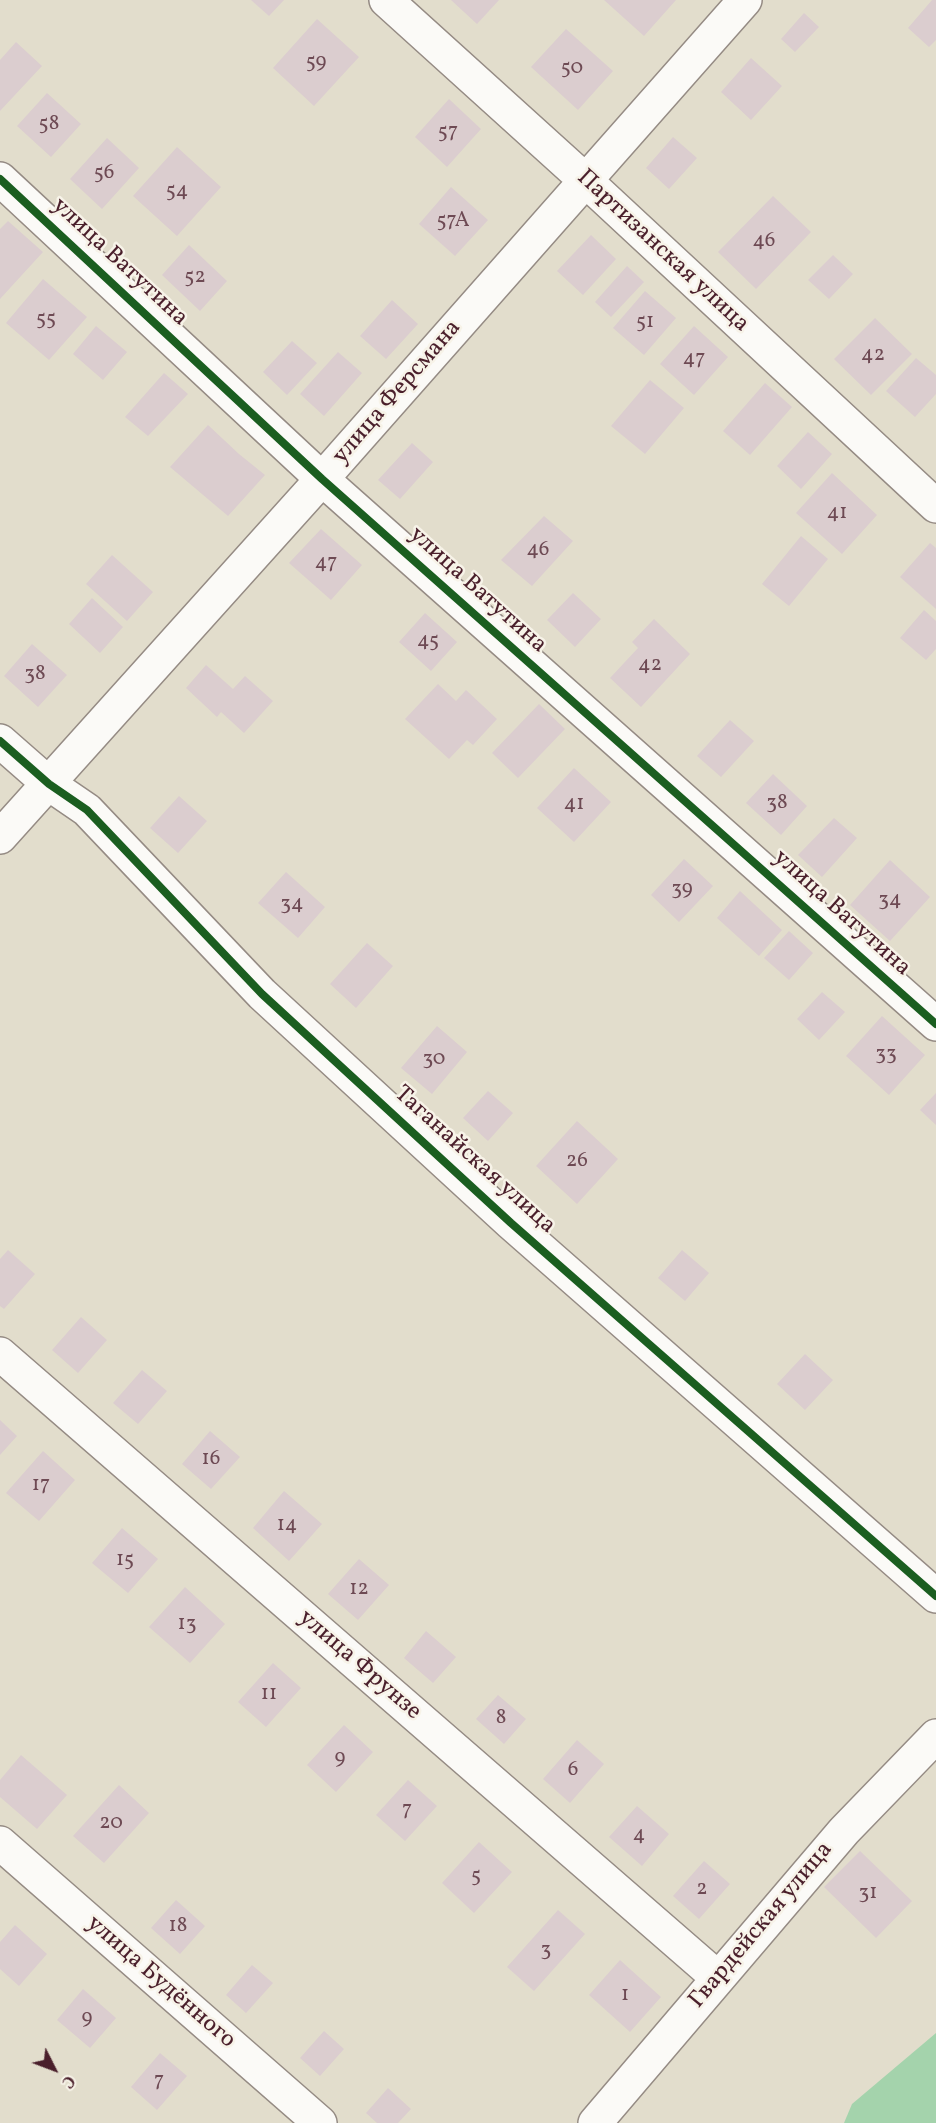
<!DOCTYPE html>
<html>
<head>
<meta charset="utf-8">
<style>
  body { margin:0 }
  #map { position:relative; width:936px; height:2123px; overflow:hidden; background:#e2ddcc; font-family:Vollkorn,serif }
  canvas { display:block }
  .north { position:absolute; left:24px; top:2039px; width:60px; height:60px; -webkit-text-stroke:4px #f7f3e8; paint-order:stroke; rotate:132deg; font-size:16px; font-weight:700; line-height:24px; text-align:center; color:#4a1f2b }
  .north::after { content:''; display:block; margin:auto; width:21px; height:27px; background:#4a1f2b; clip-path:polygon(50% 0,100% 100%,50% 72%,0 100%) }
</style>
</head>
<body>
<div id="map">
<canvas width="936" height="2123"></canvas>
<div class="north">С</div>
</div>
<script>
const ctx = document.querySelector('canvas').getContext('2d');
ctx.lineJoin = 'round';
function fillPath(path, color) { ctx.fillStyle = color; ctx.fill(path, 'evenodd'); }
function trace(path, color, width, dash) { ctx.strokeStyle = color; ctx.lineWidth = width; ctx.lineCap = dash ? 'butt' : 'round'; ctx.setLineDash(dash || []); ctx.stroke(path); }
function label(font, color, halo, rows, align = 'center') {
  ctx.font = font + ' Vollkorn,serif'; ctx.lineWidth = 5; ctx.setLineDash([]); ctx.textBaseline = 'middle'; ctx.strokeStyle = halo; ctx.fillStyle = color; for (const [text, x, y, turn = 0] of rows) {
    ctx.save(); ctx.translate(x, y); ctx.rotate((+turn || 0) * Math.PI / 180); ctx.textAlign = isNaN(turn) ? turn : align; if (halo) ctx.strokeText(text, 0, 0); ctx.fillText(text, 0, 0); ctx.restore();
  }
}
fillPath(new Path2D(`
  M936,2033V2123H844L852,2104Z`), '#a4d3ac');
fillPath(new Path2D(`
  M251,0H284L269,16Z
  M451,0H499L477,24Z
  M604,0H676L644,36Z
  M932,0H936V40L929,47L908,28Z
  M804,13L819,27L795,52L781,39Z
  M317,19L359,57L314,106L273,68Z
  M566,29L613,71L578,110L531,67Z
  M16,42L42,66L0,111V60Z
  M751,58L782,86L751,120L721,92Z
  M47,93L81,124L51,157L17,126Z
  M449,99L481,129L447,167L415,137Z
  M673,137L697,158L669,189L646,168Z
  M107,138L139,168L102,209L70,179Z
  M177,147L221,187L177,236L133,196Z
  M451,187L488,220L455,256L419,224Z
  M773,196L811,232L756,289L718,252Z
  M8,221L43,252L0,299V229Z
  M591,235L616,259L583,295L557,271Z
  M189,245L227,281L200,311L162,275Z
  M833,255L853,274L829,299L808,280Z
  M627,266L644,282L611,317L595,302Z
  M43,279L87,317L49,360L6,323Z
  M645,291L676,318L644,355L613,328Z
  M392,300L418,324L386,359L360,336Z
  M875,318L912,354L871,395L834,359Z
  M96,326L127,352L103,380L73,354Z
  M694,326L728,357L694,395L660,364Z
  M292,341L317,363L287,395L263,372Z
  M338,352L362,373L324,416L300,394Z
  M916,358L936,375V394L915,417L886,391Z
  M164,373L188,394L148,436L125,417Z
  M650,380L684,408L645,454L611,426Z
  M765,383L792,407L750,455L723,431Z
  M208,425L239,454L265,475L228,516L170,467Z
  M808,432L832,454L801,489L777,466Z
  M412,443L433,462L400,499L378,480Z
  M832,473L877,515L842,554L796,513Z
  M544,516L573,541L532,586L501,560Z
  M321,529L362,565L331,600L289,563Z
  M801,536L828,559L789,606L762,584Z
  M930,543L936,548V609L900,577Z
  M112,555L153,592L127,621L86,584Z
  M573,593L601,619L575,647L547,620Z
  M92,598L123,627L100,653L69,624Z
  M924,610L936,621V649L926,660L900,638Z
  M425,613L457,642L431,671L399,642Z
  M654,619L690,654L641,707L610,678L638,648L632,642Z
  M32,644L67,675L38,707L4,676Z
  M206,665L233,689L245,676L273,701L244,733L221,712L217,717L186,688Z
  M438,684L456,701L466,690L497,719L473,745L467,740L449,759L405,719Z
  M539,704L565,729L518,778L492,753Z
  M730,720L754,741L721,777L697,756Z
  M574,768L611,802L574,842L537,808Z
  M773,774L807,806L781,835L746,803Z
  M179,796L207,821L178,853L150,828Z
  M834,818L857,838L822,877L798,855Z
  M684,859L713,886L679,922L651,895Z
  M890,860L930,897L890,941L850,905Z
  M286,872L325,907L298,938L258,903Z
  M740,891L782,930L759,956L717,918Z
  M789,931L813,953L789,980L764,958Z
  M367,943L393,966L356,1008L330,984Z
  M822,992L845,1012L819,1040L797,1019Z
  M882,1016L925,1055L889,1095L846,1056Z
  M437,1026L467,1052L432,1094L401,1068Z
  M488,1091L513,1113L488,1141L463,1118Z
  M936,1093V1125L920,1110Z
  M577,1121L618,1159L577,1204L536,1166Z
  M8,1250L35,1274L4,1309L0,1306V1259Z
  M682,1250L709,1273L685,1301L658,1278Z
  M81,1317L107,1340L78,1373L52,1350Z
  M805,1354L833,1380L805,1410L777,1384Z
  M142,1370L167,1391L138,1424L113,1403Z
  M0,1420L17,1436L0,1455Z
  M210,1431L240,1457L211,1489L182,1464Z
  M43,1451L75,1480L39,1521L6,1493Z
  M284,1491L322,1524L289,1561L253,1528Z
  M122,1528L158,1559L128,1593L92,1563Z
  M359,1559L389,1585L358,1620L328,1594Z
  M185,1587L225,1624L190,1663L149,1627Z
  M426,1631L456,1657L433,1683L404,1658Z
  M273,1663L301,1688L266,1727L238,1702Z
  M498,1695L526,1719L504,1744L476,1719Z
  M344,1725L373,1752L336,1792L307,1765Z
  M577,1740L604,1764L570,1803L543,1779Z
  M21,1755L67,1795L37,1829L0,1797V1780Z
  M408,1780L437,1806L405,1841L376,1815Z
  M119,1785L149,1813L104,1863L73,1836Z
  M637,1806L669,1834L642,1866L609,1837Z
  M479,1842L512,1872L474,1913L442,1883Z
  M860,1851L912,1901L876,1938L824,1887Z
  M704,1861L730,1884L699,1919L673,1896Z
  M176,1900L205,1926L180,1954L151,1928Z
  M558,1910L585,1934L534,1991L507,1967Z
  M15,1925L47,1954L19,1986L0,1969V1942Z
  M620,1960L661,1997L630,2032L589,1995Z
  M252,1965L273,1983L246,2013L226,1995Z
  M83,1989L116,2018L90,2048L57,2020Z
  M324,2031L344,2049L320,2076L300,2058Z
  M160,2053L187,2076L157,2110L131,2087Z
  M388,2088L411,2109L398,2123H377L366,2113Z`), '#dbcdcf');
const street = new Path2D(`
  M386,0L585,180L936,506
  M0,179L322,479L936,1024
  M0,741L49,784L87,810L262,994L511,1223L936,1596
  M0,837L322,479L745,0
  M0,1354L718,1978
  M0,1843L320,2123
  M595,2123L844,1831L936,1736`);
trace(street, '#958b84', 36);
trace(street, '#fbfaf7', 33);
trace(new Path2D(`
  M0,179L322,479L936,1024
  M0,741L49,784L87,810L262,994L511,1223L936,1596`), '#1b5e20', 8);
label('21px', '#6e4a54', null, [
  ["59",316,63],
  ["50",572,69],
  ["58",49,125],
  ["57",448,133],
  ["56",104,174],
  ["54",177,192],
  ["57А",453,222],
  ["46",764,242],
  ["52",195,278],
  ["55",46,320],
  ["51",645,323],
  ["42",873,356],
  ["47",694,360],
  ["41",837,514],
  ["46",538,551],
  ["47",326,564],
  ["45",428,642],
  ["42",650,666],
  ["38",35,675],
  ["38",777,804],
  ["41",574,805],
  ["39",682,890],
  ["34",890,901],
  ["34",292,905],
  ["33",886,1055],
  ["30",434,1060],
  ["26",577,1162],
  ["16",211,1460],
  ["17",41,1486],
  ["14",287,1526],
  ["15",125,1561],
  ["12",359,1590],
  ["13",187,1625],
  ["11",269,1695],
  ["8",501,1719],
  ["9",340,1759],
  ["6",573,1771],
  ["7",407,1811],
  ["20",111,1824],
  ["4",639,1836],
  ["5",476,1877],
  ["2",702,1890],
  ["31",868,1894],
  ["18",178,1927],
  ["3",546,1951],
  ["1",625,1996],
  ["9",87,2019],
  ["7",159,2082]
]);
label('24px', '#4a1f2b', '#f7f3e8', [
  ["Партизанская улица",662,252,43],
  ["улица Ватутина",119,263,43],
  ["улица Ферсмана",398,393,-49],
  ["улица Ватутина",477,591,42],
  ["улица Ватутина",841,914,42],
  ["Таганайская улица",474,1161,42],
  ["улица Фрунзе",359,1666,41],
  ["Гвардейская улица",762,1926,-50],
  ["улица Будённого",160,1983,41]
]);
</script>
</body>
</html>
